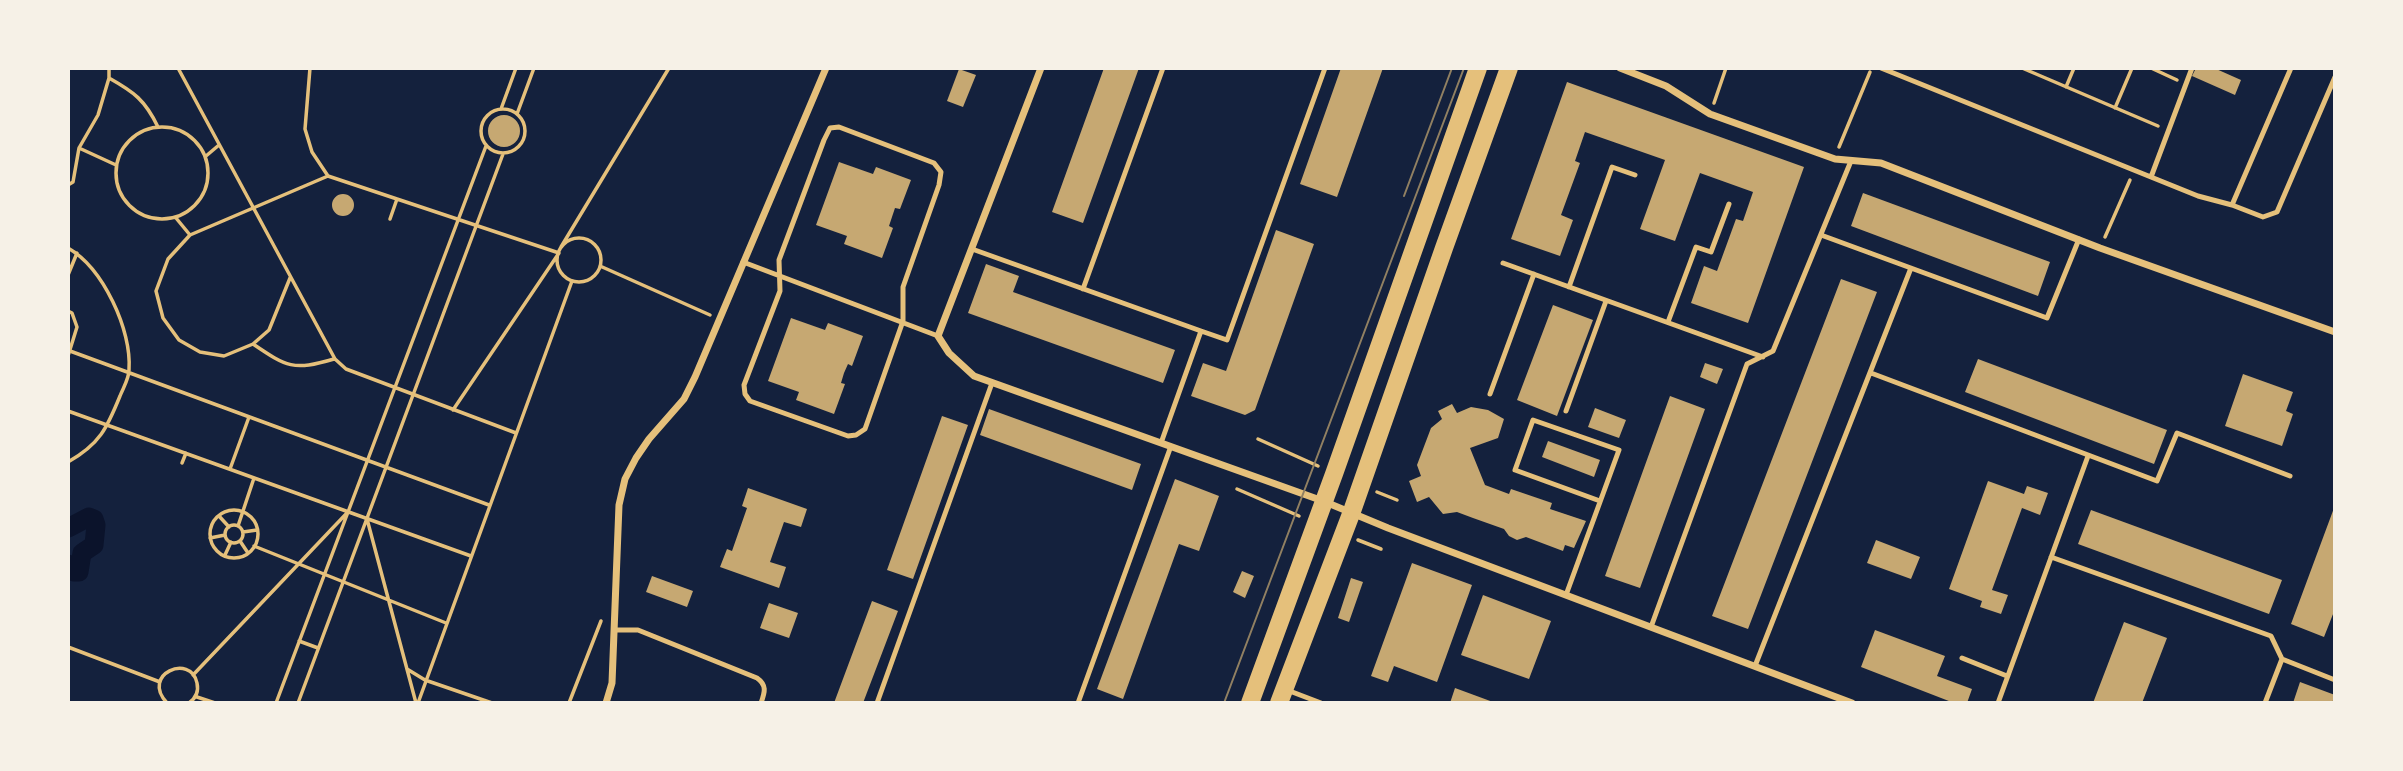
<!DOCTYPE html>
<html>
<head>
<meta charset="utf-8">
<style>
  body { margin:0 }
  #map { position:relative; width:2403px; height:771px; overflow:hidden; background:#14213d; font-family:"Noto Sans",sans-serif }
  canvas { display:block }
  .frame { position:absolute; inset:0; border:70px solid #f6f1e7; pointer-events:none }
</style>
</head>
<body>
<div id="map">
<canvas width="2403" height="771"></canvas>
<div class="frame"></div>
</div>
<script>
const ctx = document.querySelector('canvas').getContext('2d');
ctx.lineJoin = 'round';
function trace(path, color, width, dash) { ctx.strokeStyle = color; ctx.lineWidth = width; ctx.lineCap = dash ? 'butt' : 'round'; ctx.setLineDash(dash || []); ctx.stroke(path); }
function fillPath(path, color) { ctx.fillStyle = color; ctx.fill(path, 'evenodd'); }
trace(new Path2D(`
  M68,528L89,517L94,519L96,525L94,545L82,553L79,572H74L68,564`), '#0b132b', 19);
fillPath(new Path2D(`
  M1104,68H1139L1083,223L1052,212Z
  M1341,68H1383L1337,197L1300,184Z
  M2196,68H2214L2241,80L2235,95L2192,76Z
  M959,69L976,75L963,107L947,101Z
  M1567,82L1804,167L1748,323L1691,303L1704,266L1717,271L1736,219L1743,221L1753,192L1700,173L1675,241L1640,229L1665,160L1585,132L1575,161L1580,163L1561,215L1573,220L1560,256L1511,239Z
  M488 131a16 16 0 1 1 32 0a16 16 0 1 1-32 0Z
  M839,162L873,174L876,167L911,180L900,209L895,208L889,226L893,228L882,258L844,244L847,236L816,225Z
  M1863,193L2050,262L2038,296L1851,226Z
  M332 205a11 11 0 1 1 22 0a11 11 0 1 1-22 0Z
  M1276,230L1314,244L1255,410L1245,415L1191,396L1203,363L1226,371Z
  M986,264L1019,276L1013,292L1175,350L1163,383L968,313Z
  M1841,279L1877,292L1748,629L1712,616Z
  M1553,305L1593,320L1557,416L1517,400Z
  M791,318L825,330L828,323L863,336L852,366L848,364L844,373L841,383L845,384L834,414L796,400L799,392L768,381Z
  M1978,359L2167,430L2154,464L1965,392Z
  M1705,363L1723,369L1717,384L1700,377Z
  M2243,374L2293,392L2286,411L2293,414L2282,446L2225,426Z
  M1670,396L1705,409L1640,588L1605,576Z
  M1452,404L1457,413L1471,407L1488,410L1504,419L1498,438L1470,448L1485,485L1509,494L1511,489L1552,503L1550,509L1586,521L1574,548L1565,545L1563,551L1526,537L1517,540L1509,536L1504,529L1473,518L1457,512L1443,514L1429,497L1417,502L1409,481L1421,476L1417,465L1431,428L1442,419L1438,411Z
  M1595,408L1626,420L1619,438L1588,427Z
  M989,409L1141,464L1132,490L980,435Z
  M942,416L968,425L913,579L887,570Z
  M1548,441L1600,460L1594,477L1542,457Z
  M1175,479L1219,496L1199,551L1179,544L1123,699L1097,689Z
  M1988,481L2024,494L2027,486L2048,493L2040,515L2022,508L1992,590L2008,595L2001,614L1980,607L1982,601L1949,589Z
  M748,488L807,509L801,527L784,522L770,562L786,567L779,588L720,567L727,549L732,551L747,508L742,506Z
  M2334,508L2335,609L2324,637L2291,624Z
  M2091,510L2282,580L2269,614L2078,544Z
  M1876,540L1920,557L1911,579L1867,563Z
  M1412,563L1472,585L1437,682L1394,666L1388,682L1371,676Z
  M1242,571L1254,576L1245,598L1233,592Z
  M652,576L693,591L687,607L646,592Z
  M1351,578L1363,582L1349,622L1338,618Z
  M1483,595L1551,621L1529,679L1461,655Z
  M872,601L898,611L879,661L863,703H834Z
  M769,603L798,613L789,638L760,628Z
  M2124,622L2167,638L2142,703H2093Z
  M1875,630L1945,656L1937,676L1972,689L1967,703H1954L1861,667Z
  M2300,682L2335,695L2332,703H2293Z
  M1455,688L1493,702V703H1450Z`), '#c6a872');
trace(new Path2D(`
  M109,68V78C134,92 145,100 158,127
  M178,68L335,359L346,369L516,433
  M310,68L305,129L312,152L328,176L559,253L453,410
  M2022,68L2158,126
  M2151,68L2177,80
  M2066,87L2074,68
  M1714,103L1726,68
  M2115,108L2132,68
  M481 131a22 22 0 1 1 44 0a22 22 0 1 1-44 0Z
  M501,109L516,68
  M517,114L534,68
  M116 173a46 46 0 1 1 92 0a46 46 0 1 1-92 0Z
  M1839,147L1870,72
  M79,148L98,115L109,78
  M206,156L219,145
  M68,185L73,182L79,148L116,165
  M176,218L190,235
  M390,219L397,199
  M2105,237L2130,180
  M557 260a22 22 0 1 1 44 0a22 22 0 1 1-44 0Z
  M561,247L669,68
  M68,248C103,268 132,330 129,370C129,379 123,388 120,396C107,428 100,444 68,462
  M600,266L710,315
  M68,275L77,253
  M290,278L269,330L253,344L224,356L200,352L179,340L163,318L156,291L168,259L190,235L328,176
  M68,311L72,313L77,327L68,356
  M253,344C287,367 293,371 334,359
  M70,351L489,505
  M68,411L471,556
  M1258,439L1318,466
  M182,463L186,453
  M230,469L249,417
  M1237,489L1299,516
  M1377,492L1397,500
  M210 534a24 24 0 1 1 48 0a24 24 0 1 1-48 0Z
  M219,516L229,527
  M367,519L416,703
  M225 534a9 9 0 1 1 18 0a9 9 0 1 1-18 0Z
  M238,526L254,478
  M243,532L257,530
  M210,538L225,535
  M1358,540L1381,549
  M240,541L248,553
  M254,546L446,623
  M225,555L231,542
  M299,641L318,648
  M68,647L160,682
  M407,669L425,680L492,703
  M193,675L346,514
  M197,697L215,703
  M167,703C140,674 191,653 197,683C199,692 196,698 189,703
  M276,703L486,146
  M298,703L503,154
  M418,703L572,281
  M569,703L601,621`), '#e5c07b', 3.5);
trace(new Path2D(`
  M1881,68L2198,196L2232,205L2263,217L2277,212L2335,77
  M839,127L934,163L941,172L939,185L903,287V321L865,429L856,435L848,436L750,401L745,394L744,385L780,291L779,260L824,140L830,128Z
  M2151,177L2192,68
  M2232,205L2291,68
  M1821,235L2047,318L2079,239
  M972,249L1201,331
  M743,262L938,336
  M1503,263L1763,357
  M1569,287L1612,167L1635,175
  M1083,289L1163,68
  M1668,322L1696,247L1711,252L1729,204
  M1871,373L2157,481L2177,433L2290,476
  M1490,394L1534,274
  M1566,411L1606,301
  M1161,443L1201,331L1227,340L1325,68
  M2051,557L2271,636L2282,659L2265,703
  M1566,595L1619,450L1533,420L1515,470L1600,501
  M1651,627L1747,364L1773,351L1851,161
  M614,630H638L757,678C767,685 765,692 761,703
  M1962,658L2007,676
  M2282,659L2335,680
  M1755,666L1911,268
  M1287,690L1321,703
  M877,703L992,383
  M1078,703L1171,446
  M1998,703L2088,456`), '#e5c07b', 5);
trace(new Path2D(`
  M1041,68L938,336L949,353L974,376L1323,501L1388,528L1852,703
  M1620,68L1666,86L1710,114L1835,159L1881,163L2100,248L2335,332
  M606,703L612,683L619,505L625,479L636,458L649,439L684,399L695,377L826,68`), '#e5c07b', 7);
trace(new Path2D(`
  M1250,703L1334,474L1478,68
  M1279,703L1351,514L1444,248L1509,68`), '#e5c07b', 18);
trace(new Path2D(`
  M1404,196L1452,68
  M1224,703L1464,68`), '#918062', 2);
</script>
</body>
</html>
